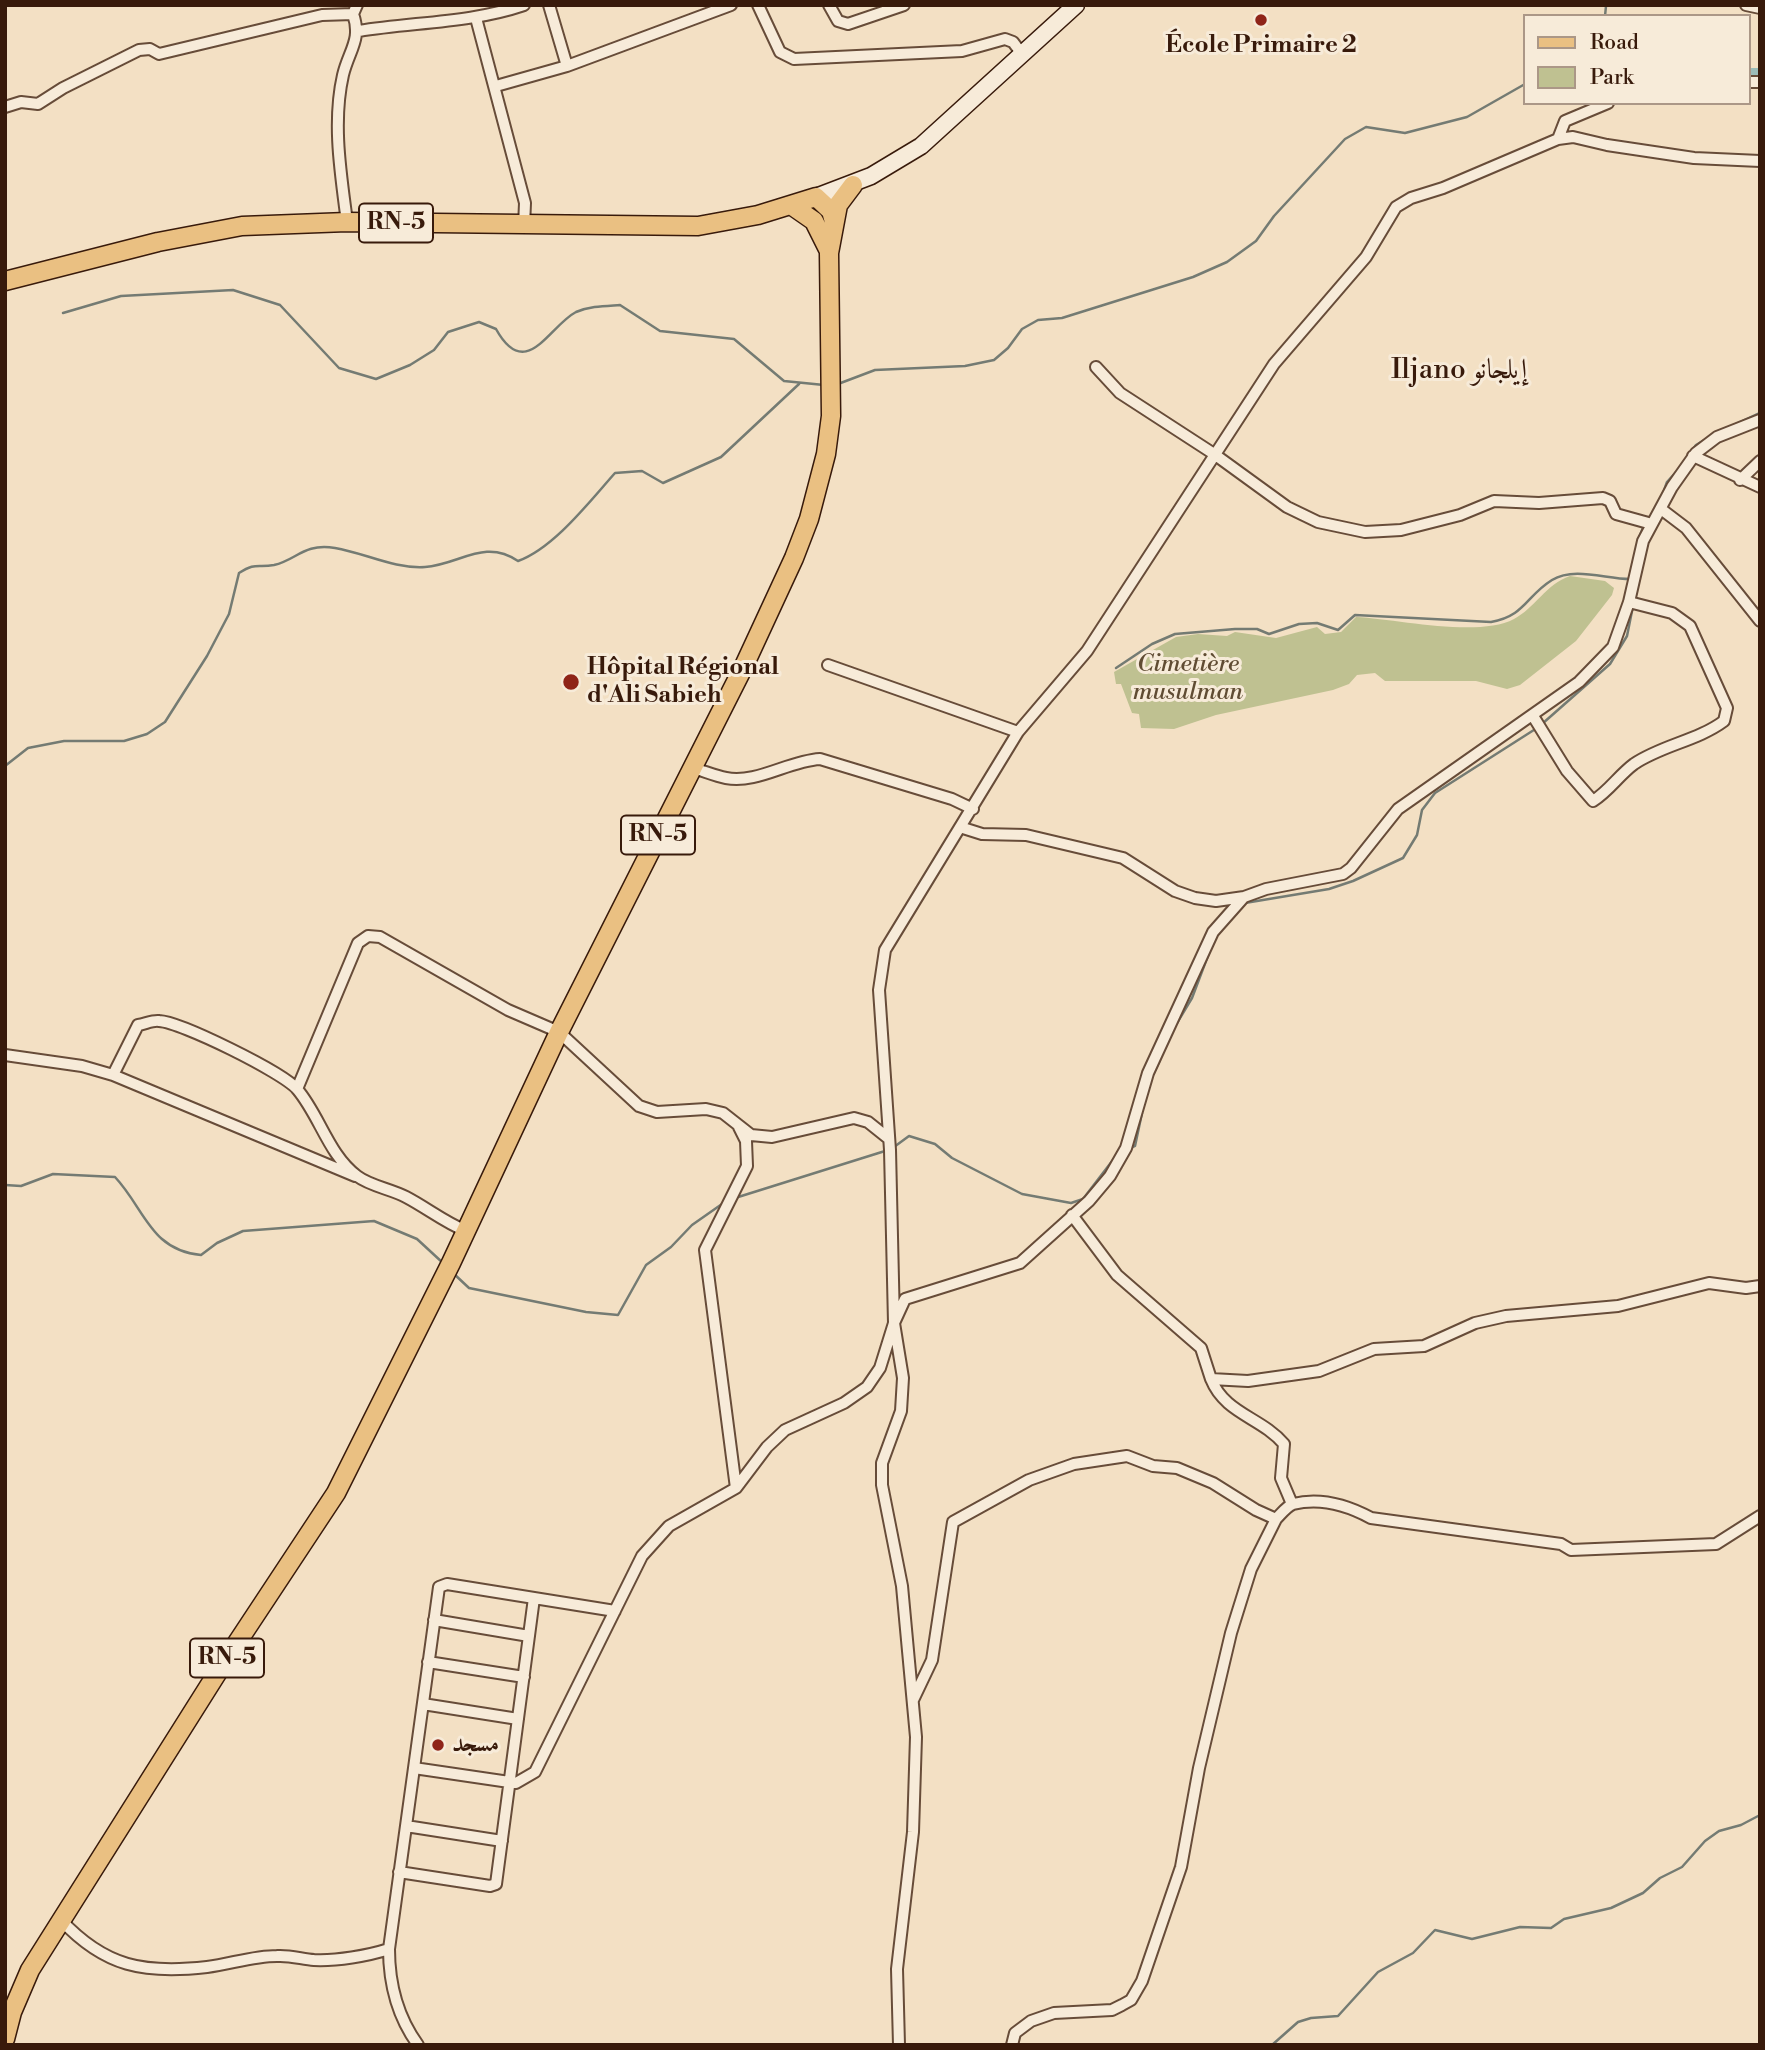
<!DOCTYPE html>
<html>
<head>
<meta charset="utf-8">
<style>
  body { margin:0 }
  #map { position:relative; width:1765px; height:2050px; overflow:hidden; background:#f3e0c4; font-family:"Libre Bodoni",serif }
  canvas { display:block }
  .frame { position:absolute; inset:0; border:7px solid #381a0b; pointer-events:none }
  .legend { position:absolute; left:1523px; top:14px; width:228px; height:91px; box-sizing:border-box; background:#f7ebd9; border:2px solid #ab9787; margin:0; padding:9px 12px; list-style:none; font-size:21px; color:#381a0b }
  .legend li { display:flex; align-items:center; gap:14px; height:35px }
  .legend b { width:35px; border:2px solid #ab9787 }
</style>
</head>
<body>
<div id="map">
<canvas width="1765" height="2050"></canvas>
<div class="frame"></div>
<ul class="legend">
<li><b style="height:9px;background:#eac082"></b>Road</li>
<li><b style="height:19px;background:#bfc191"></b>Park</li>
</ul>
</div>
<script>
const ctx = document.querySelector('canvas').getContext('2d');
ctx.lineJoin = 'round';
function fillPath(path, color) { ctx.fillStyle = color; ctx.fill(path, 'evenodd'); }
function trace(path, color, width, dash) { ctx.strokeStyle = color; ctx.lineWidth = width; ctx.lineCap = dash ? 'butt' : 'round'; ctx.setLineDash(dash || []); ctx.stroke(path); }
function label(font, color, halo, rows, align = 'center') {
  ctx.font = font + ' "Libre Bodoni",Amiri,serif'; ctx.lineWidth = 6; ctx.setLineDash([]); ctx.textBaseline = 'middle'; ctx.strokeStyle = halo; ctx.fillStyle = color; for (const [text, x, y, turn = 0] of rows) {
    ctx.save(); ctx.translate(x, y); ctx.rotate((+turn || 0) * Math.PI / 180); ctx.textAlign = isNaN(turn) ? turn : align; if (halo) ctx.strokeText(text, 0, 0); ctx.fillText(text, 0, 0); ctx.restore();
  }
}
fillPath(new Path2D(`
  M1570,576L1605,581L1614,588L1612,595L1576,641L1520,685L1507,689L1476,681H1385L1375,673L1357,675L1349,684L1333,690L1216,715L1174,729L1141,728L1139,714L1132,713L1121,684H1116L1114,672L1176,637L1198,634L1227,636L1235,632L1276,638L1317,627L1325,634L1341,632L1356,617C1397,619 1478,638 1514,619C1535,608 1546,584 1570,576Z`), '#bfc191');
trace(new Path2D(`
  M1605,16L1606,6
  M63,313L121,296L233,290L280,305L339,368L376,379L410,365L434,350L448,332L479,322L496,329C526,383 549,326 576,312C590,306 605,306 620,305L660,331L734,339L784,381L824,385
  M838,384L875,370L965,366L994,360L1008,348L1022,329L1038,320L1062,318L1193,277L1227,262L1256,241L1274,216L1345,139L1366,127L1405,133L1467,117L1525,84
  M1734,425L1760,413
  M1682,464L1696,445L1706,439
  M1662,496L1667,482L1676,472
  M1639,538L1644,525
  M1116,668L1152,644L1175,634L1235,629H1257L1269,634L1299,624L1317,623L1338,630L1355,615L1491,622C1525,616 1526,596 1552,580C1575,566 1608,580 1632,579
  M1542,724L1610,664L1627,636L1633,606
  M5,766L28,748L64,741H124L147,734L165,722L207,656L229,614L239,573C256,562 257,568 274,565C297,560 303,543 335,548C365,553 394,569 425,567C459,565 484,538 518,561C554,548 590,501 615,473L642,471L663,483L721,457L799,384
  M1245,903L1329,889L1353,881L1403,858L1417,835L1422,810L1435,793L1537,728
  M1177,1023L1192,998L1209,953
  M1152,1077L1160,1060
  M894,1147L909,1136L935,1144L952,1158L1022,1194L1071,1203L1083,1199L1116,1156
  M1131,1148L1135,1146L1142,1113
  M5,1185L21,1186L53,1174L115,1177C145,1209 150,1250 201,1255L217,1243L243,1231L374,1221L417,1239L443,1263
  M735,1198L885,1151
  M453,1273L469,1288L586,1312L618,1315L646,1265L671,1247L692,1225L722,1204
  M1272,2045L1298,2022L1311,2018L1338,2016L1378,1972L1413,1953L1435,1930L1472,1939L1520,1927L1551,1928L1564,1919L1611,1908L1643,1893L1660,1878L1682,1867L1705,1841L1719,1831L1741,1825L1760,1815`), '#747b73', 2.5);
trace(new Path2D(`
  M1749,73H1760`), '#9cbcb8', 10);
const minor = new Path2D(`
  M549,5L567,66
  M758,5L780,52L794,59L962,51L1005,39L1013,42L1022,54
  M829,5L838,21L848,24L904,5
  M1746,5L1760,8
  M476,18L525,203L524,226
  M359,31C414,22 471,23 524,5
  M1749,82H1760
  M496,86L567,66L731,5
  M5,107L21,102L38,104L63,88L139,50L150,49L159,54L322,15L353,14
  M1558,139L1565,121L1608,103
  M347,222C341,175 332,123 343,75C349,50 362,40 353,14L357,5
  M1096,367L1120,393L1214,454L1287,507L1318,522L1365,532L1401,530L1460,515L1494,501L1539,503L1603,498L1610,501L1616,514L1652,524
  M1693,456L1760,487
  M1740,480L1760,461
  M1661,509L1686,528L1760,621
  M828,665L1018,732
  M1533,716L1567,771L1593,801C1609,791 1619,775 1634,764C1662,745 1697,741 1724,721L1727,708L1690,626L1672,613L1629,602
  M693,768C704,771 715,776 726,778C757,784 788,761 820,759L952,799L973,809
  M1244,897L1266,889L1343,874L1351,868L1398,809L1579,682L1613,647L1629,602L1643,541L1672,487L1696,453L1717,437L1760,420
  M5,1055L82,1066L113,1075L138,1025C145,1024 153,1020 159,1021C181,1022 282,1072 297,1089C320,1116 328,1154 357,1176C370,1186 391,1189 406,1197C427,1208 444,1222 466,1231
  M113,1075L355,1176
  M297,1089L358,943L368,936L380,937L508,1010L559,1032L639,1106L657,1112L706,1109L723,1113L751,1135L772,1137L854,1118L868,1122L888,1138
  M1072,1215L1117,1275L1201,1348L1211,1379L1248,1381L1319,1371L1374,1349L1424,1346L1475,1323L1506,1316L1618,1306L1709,1283L1746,1288L1760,1286
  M1211,1379C1225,1414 1261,1417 1284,1444L1281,1478L1292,1504
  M736,1488L705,1250L747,1166L746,1141L739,1127
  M434,1620L529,1636
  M428,1662L524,1677
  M913,1700L932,1660L953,1522L1029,1480L1074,1464L1127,1456L1153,1466L1177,1468L1213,1483L1256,1510L1276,1519C1281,1514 1287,1506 1293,1504C1321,1497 1347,1505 1371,1518L1561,1544L1571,1550L1716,1544L1760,1516
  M423,1704L518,1719
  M414,1768L516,1783L535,1772L642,1556L669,1526L736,1488L767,1447L785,1430L844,1403L867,1387L880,1368L894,1323L905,1299L1020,1263L1089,1201L1110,1176L1126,1148L1148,1073L1213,932L1244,897L1216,901L1195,898L1175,891L1123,858L1026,835L982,834L963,828
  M406,1826L502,1841
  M399,1872L490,1886L496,1884L534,1598
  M61,1920C105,1967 144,1974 207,1967C231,1964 253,1956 277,1956C289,1955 302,1959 314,1960C337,1961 367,1956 389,1949
  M418,2045C397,2016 389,1983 389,1949L439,1587L447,1584L615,1611
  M899,2045L897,1969L913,1832L916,1737L902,1586L882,1485V1463L901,1411L903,1378L894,1323L890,1150L879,990L885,950L1018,732L1087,651L1274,364L1366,257L1396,207L1411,198L1443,188L1558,139L1573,137L1607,145L1694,158L1760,161
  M1012,2045L1015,2033L1031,2021L1054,2013L1112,2010L1122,2005L1131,2000L1142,1981L1181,1867L1199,1768L1231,1633L1251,1569L1276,1519`);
const secondary = new Path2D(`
  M816,197L871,176L921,146L1076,5`);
const primary = new Path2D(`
  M791,205L814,221L828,249
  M5,281L158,242L242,226L347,222L698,226L758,215L816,197L831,211L834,222
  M5,2039L12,2012L30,1970L221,1667L336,1493L451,1263L559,1032L744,666L794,558L809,519L826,454L831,416L829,253L838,205L853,185`);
trace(minor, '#674c39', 14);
trace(secondary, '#381a0b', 19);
trace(primary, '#381a0b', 21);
trace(minor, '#f7ebd9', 10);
trace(secondary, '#f7ebd9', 16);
trace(primary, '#eac082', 18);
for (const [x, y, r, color] of [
  [1261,20,7,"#8f2418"],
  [571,682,9,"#8f2418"],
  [438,1745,7,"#8f2418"]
]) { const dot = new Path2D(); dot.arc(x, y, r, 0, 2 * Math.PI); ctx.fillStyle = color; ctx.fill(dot); trace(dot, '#f7ebd9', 2.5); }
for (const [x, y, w] of [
  [396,223,74],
  [658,835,74],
  [227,1658,74]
]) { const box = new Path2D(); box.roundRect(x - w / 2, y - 19.5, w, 39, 5); ctx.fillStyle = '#f7ebd9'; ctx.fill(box); trace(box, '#381a0b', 2); }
label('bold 23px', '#381a0b', null, [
  ["RN-5",396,223],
  ["RN-5",658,835],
  ["RN-5",227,1658]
]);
label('bold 24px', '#381a0b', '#f7ebd9', [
  ["École Primaire 2",1261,46,"center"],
  ["Hôpital Régional",587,668],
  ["d'Ali Sabieh",587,696],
  ["مسجد",452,1745]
], 'left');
label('italic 24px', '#604c33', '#f7ebd9', [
  ["Cimetière",1188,665],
  ["musulman",1188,693]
]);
label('28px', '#381a0b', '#f7ebd9', [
  ["Iljano إيلجانو",1459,371]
]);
</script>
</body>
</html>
